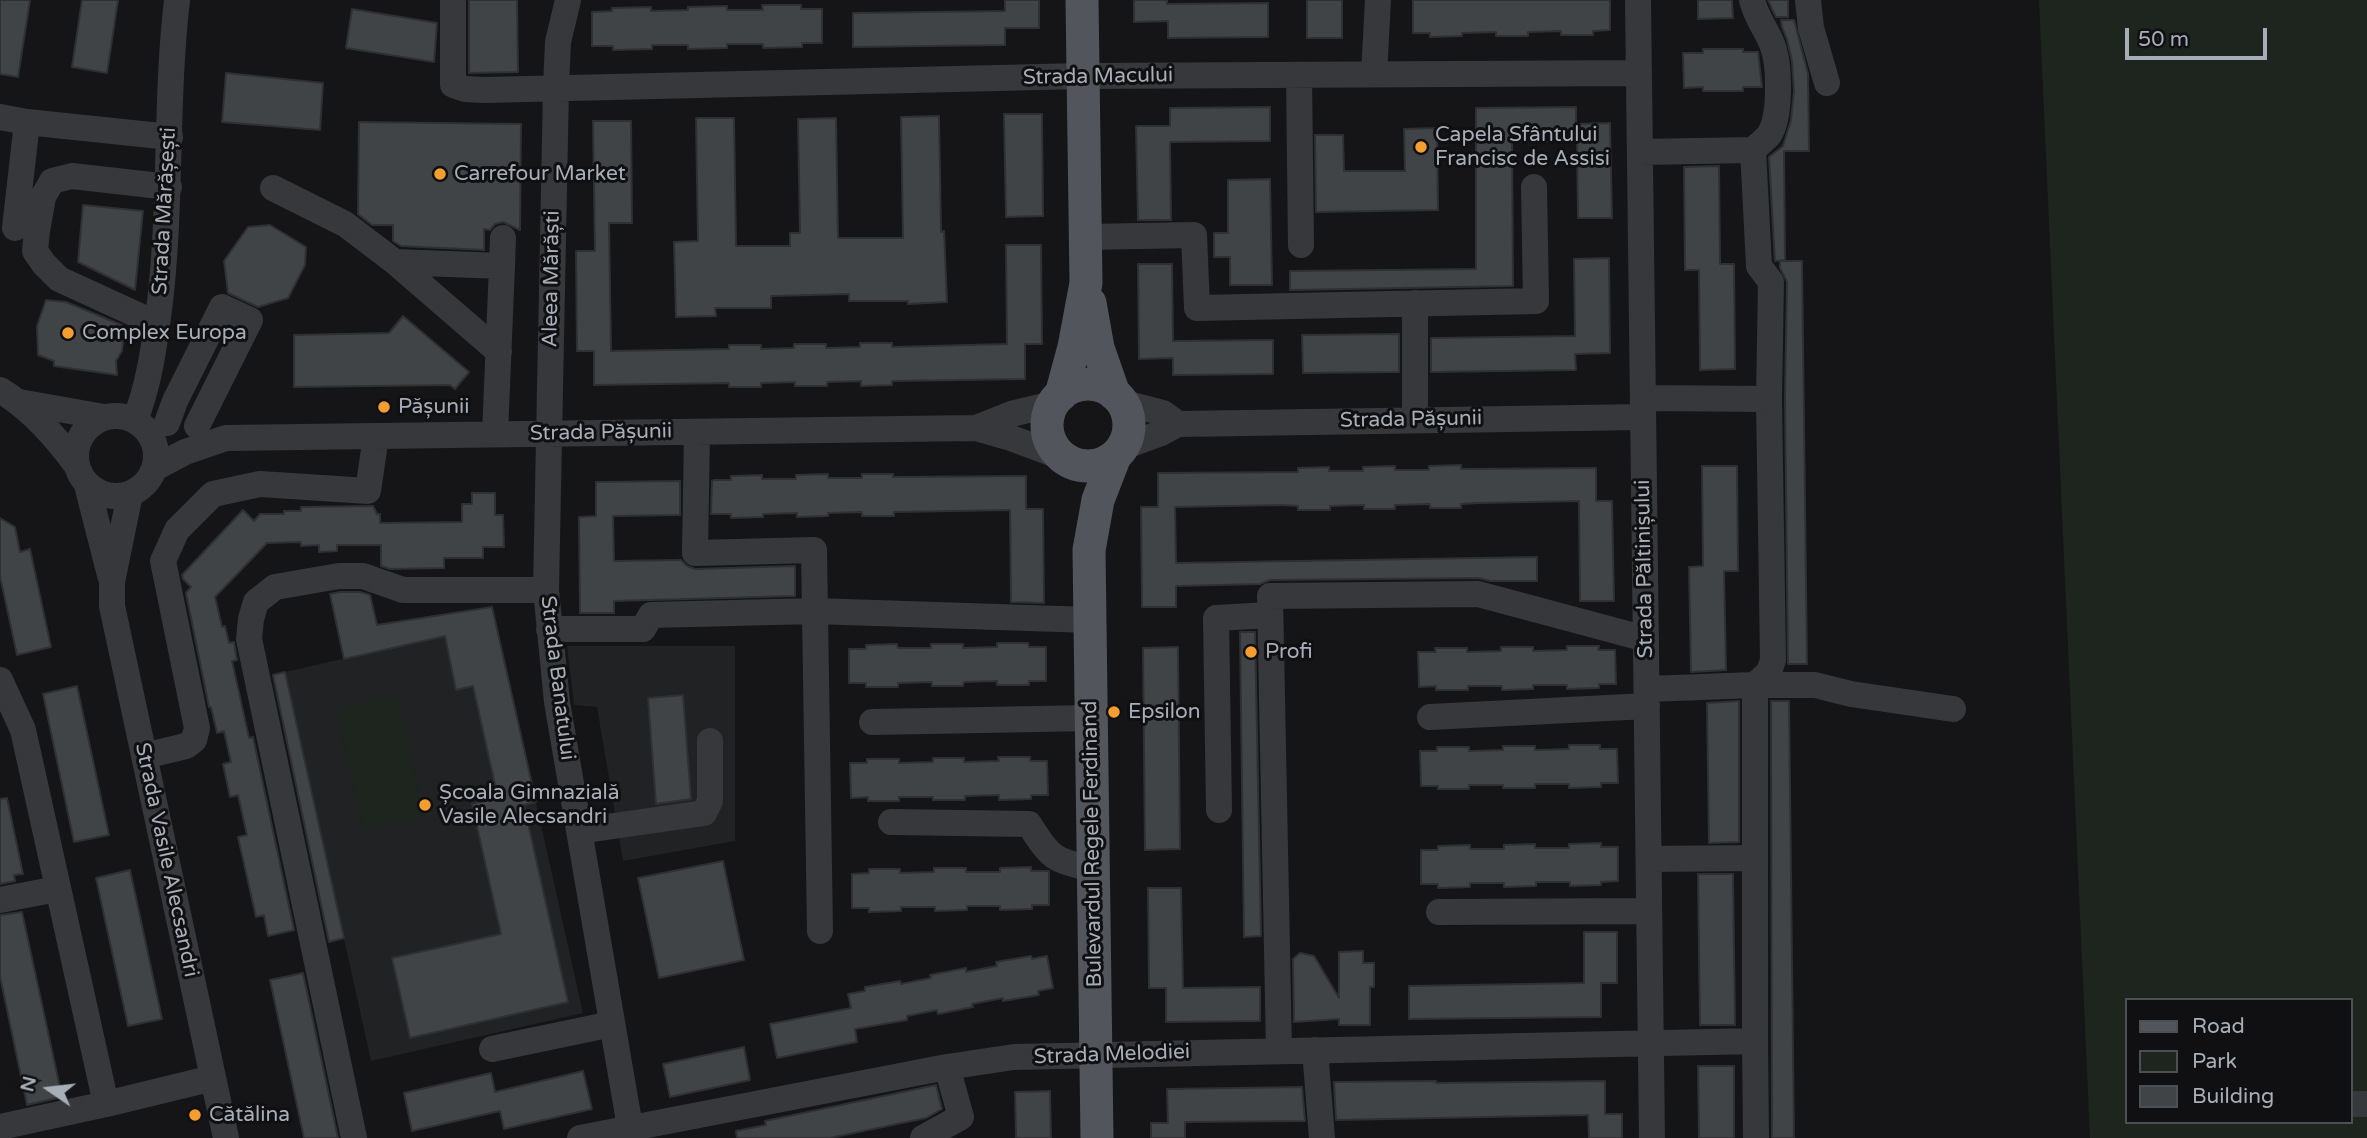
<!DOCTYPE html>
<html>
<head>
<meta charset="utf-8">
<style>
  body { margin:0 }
  #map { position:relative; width:2367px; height:1138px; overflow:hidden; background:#151517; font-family:"Varela Round",sans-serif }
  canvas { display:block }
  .legend { position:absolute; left:2125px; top:998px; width:228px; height:126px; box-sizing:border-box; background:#101012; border:2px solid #4c4f54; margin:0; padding:9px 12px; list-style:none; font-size:21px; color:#a7aeb8 }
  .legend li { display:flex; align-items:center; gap:14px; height:35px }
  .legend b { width:35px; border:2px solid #4c4f54 }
  .north { position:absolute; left:14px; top:1054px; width:70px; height:70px; -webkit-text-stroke:5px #101012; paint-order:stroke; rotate:284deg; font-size:19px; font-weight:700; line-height:28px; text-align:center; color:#a7aeb8 }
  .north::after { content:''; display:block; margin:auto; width:24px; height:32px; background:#a7aeb8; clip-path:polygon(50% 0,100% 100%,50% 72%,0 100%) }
  .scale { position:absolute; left:2125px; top:28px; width:142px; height:32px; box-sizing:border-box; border:4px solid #a7aeb8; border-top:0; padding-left:9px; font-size:21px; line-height:24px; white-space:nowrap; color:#a7aeb8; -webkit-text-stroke:5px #101012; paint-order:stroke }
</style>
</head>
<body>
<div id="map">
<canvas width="2367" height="1138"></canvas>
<ul class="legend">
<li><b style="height:9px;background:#52555b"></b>Road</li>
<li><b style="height:19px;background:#1d251e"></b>Park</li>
<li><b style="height:19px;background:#414447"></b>Building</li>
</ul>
<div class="north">N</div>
<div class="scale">50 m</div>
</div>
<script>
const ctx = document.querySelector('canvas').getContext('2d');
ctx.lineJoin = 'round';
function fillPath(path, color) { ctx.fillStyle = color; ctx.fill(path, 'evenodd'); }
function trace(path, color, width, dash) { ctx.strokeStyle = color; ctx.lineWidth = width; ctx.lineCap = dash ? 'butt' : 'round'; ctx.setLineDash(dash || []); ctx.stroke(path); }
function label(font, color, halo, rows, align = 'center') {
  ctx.font = font + ' "Varela Round",sans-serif'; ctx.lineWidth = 6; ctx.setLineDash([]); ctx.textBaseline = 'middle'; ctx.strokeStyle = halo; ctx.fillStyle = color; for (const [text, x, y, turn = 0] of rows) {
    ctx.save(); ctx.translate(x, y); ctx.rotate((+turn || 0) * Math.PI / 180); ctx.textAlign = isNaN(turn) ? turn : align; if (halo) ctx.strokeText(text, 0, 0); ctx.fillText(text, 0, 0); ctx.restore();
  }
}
fillPath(new Path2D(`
  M496,624L583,1013L371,1061L285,672Z
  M567,646H735V841L623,861L597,707L574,705Z`), '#212224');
fillPath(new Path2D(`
  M2039,0H2367V1138H2090ZM2127,1000H2351V1122H2127Z
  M397,696L424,816L363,830L336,709Z`), '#1d251e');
const building = new Path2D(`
  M0,0H30L18,77L0,74Z
  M82,0H118L107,73L72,67Z
  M469,0H517L518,72L469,73Z
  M1005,0H1039V28H1005V45L853,47V13L1005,11Z
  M1134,0H1167V4L1268,3V37L1168,38V21L1134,22Z
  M1307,0H1342V38H1307Z
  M1413,0H1610V30L1593,31V35H1561V31L1528,32V36H1496V32L1462,33V36L1430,37V33H1413Z
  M1698,0H1732L1733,18L1698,19Z
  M1768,0H1788V17H1776Z
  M762,5H801V9H822V43H802V47L763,48V44H727V48L688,49V45H652V49L613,50V46H592V12L612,11V8L651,7V11L688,10V7L727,6V10H763Z
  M352,9L437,23L434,62L346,48Z
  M1781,20H1794L1808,74L1809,151H1784L1785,260L1775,261L1769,157L1783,146L1791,120L1794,91L1792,61L1787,39L1782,27Z
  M1703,49H1743V52H1758L1762,87H1743V91H1703V87L1684,88L1683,53H1703Z
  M226,73L323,83L320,130L222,122Z
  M1270,107V141L1170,142L1171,220H1138L1136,126H1170V108Z
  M1576,107V124L1610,123L1612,218H1578L1577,141L1512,142L1513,286L1290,290V271L1476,269V108Z
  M1004,114H1042L1043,216L1006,217Z
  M939,116L941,232L944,231L947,302L908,304V301H849V294L771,296V308H715L716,316L676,317L674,242L698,241L696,118H734L736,246H790V233H800L798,119L836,118L838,238H903L901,117Z
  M593,121H631L632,223H609L611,351L729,349V345H761V349L794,348V344H826V348L860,347V343H892V347L1007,344L1006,245H1041L1042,344H1025V379L892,381V385L861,386V381L827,382V386H795V382L761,383V387H729V383L594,385V351H577L576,251H595Z
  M359,122L521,124L520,230L503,222L495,224L490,230L484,229V250L401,246L393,241V225H372L358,214Z
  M1437,128L1438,210L1316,212L1315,135H1343L1344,171H1405L1404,129Z
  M1719,166L1720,264H1734L1735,369L1700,370L1699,270H1685L1684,167Z
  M1270,179L1272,285H1230V257H1214V233H1228V180Z
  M83,205L143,211L135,290L78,262Z
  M270,225L306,247L305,265L288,298L258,307L228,293L224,261L248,227Z
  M1609,258L1610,353L1575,354L1576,370L1431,372V338L1575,336L1574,259Z
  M1780,261H1802L1807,664H1788L1785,399L1787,282L1780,268Z
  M1138,264H1172L1173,341L1273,340V374L1173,375V358L1139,359Z
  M46,300L66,302L124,326L118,334L123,342L122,351L116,361L117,375L54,366V361L38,355L37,326Z
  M403,316L469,372L455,389L450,385L294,387V335L389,333Z
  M1399,334V372L1303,373L1302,335Z
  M1461,465V469L1596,468V501H1612L1614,601H1580L1579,501L1478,503L1461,504V508H1430V504L1395,505V509H1364V505L1330,506V510H1298V506L1281,505L1175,507L1176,563L1537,557V581H1491L1478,578L1270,580L1260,584L1176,586V607H1142L1141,507H1158V473L1298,472V468L1329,467V471H1363V467L1395,466V470H1429V466Z
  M1702,466H1737L1738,571H1724L1726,670L1691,672L1689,567L1703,566Z
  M828,474V478H862V474H893V477L1026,476V509H1043L1044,603L1011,602L1010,510L894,512V516H862V512L828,513V516L797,517V513L763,514V517L731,518V514H711L712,481L714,480H731V476L762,475V479H796V475Z
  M680,481V515L613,516L614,561L681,560L687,566L695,569L795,566V596L614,601V613H580L579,517L596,516V482Z
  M472,493H495V515H503L504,547H483V558H444V568L390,569L381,566V545H337V551L319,552V545L301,546V542L267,543L215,597L222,627L225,626L229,643L234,642L237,660L232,661L249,738L253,737L294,930L268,936L264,915L256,917L238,837L247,835L238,795L230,797L223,764L231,762L224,731L217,733L211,707H209L186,593L191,587L183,579L182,575L243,510L254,521L260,514H284V511H301V507L373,506L377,514H380V523L462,522V504H472Z
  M0,518L15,527L20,552L30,549L51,647L17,655L0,576Z
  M340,592H360L370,595L377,625L492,607L536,802L524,805L568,1002L410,1038L392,958L501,934L472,804L498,798L473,686L456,690L445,636L344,659L330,594Z
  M1240,632H1255L1261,936L1244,937Z
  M997,643H1028L1029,647H1046V681H1029V685H997V681L964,682L963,686H932V682L898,683V687H866V683H849V649H866V645L897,644L898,648H931V644H963V648L997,647Z
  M1567,646H1599L1598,650H1615L1616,684H1599V688L1567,689V685H1533V689L1502,690V686H1468V690H1436V686L1419,687L1418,652H1436L1435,648H1467V652L1501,651V647H1533V651L1567,650Z
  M1178,647L1180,849L1145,850L1143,648Z
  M285,672L344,938L329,942L273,675Z
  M77,686L109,835L74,842L43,694Z
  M683,695L691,799L656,804L648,698Z
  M1739,701V842L1709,843L1707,703Z
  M1771,701H1789L1794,1138H1772Z
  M1569,745H1600V749H1617L1618,783H1601V787L1569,788V784H1535V788H1503V785H1469V789H1438V786H1421L1420,751H1437V747H1469V751L1503,750V746H1535V750L1569,749Z
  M998,757H1030V761H1047L1048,795H1031V799L999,800V795L965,796V800H933V797H899V801H868V797L851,798L850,763H867V759H899V763L933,762V758H964V762L999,761Z
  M7,798L23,874L14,875L15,881L0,884V799Z
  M1601,843V847H1618V881L1601,882V885L1570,886V882H1536V886L1504,887V883H1470V887L1438,888V884H1421V850H1438V846L1470,845V849H1504V845L1535,844V848H1569V844Z
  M723,861L744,960L659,978L638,878Z
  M1031,867V871H1049V905H1032V909L1000,910V906H967V910L935,911V907H901V911L869,912V908H852V874L869,873V869H900V873L934,872V868H966V872H1000V868Z
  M130,870L162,1019L128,1026L96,878Z
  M1698,874H1733L1735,1025H1700Z
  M1148,888H1181L1183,988L1260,987V1021L1166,1022V988H1149Z
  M22,912L62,1097L27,1105L0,976V915Z
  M1584,932H1617V983H1601V1017L1409,1019V986L1584,983Z
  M1363,951V963H1374V987H1370V1025H1339V1019L1294,1022L1293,959L1300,953L1314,956L1339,998V952Z
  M1031,956L1032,959L1047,956L1053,988L1038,991L1039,995L1003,1001V998L972,1004L973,1007L938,1014L937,1010L907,1016V1020L855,1029L857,1042L777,1058L770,1024L851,1008L848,994L865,991V987L900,981L901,984L931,978L930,975L966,968V972L997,966L996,962Z
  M303,973L338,1138H304L270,980Z
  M744,1047L750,1080L670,1097L663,1064Z
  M1698,1066H1734V1138H1699Z
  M583,1071L592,1109L504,1129L500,1111L412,1131L404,1093L491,1073L495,1092Z
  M1436,1081V1083L1605,1081V1114H1622V1138H1589L1588,1115L1336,1120L1334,1082Z
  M936,1085L942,1109L926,1118L830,1138H737L736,1131L766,1125L765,1121Z
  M1302,1087L1305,1121L1185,1122V1138H1151V1123H1168L1167,1089Z
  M1050,1091L1051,1138H1016L1015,1092Z`);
fillPath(building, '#414447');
trace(building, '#2f3033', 2);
trace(new Path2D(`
  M453,0V85L465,89L484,90L1083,76L1639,73
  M568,0L558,42L556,87L546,590L557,702L630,1127
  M1638,0L1652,1138
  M1752,0C1756,17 1766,29 1772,44C1780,64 1781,117 1769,135C1765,140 1758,145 1753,150L1759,266L1771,282L1769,399L1773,660L1769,672L1755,685V1041
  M1808,0L1811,28L1827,83
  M1374,74L1378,0
  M1299,75L1301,245
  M0,117L27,122L170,137
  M1640,152L1753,150
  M273,188L345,224L395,262L499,352
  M15,228L27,122
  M1086,237L1194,235L1197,308L1536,301L1534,187
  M395,262L502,266L503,238
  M157,324L59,279L44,264L35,251L37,231L43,197L52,181L72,176L169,187
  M0,390C30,408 56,437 77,466
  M1643,398L1769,399
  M19,402L104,417
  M1121,402L1163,413L1178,424
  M76 456a40 40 0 1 1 80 0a40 40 0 1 1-80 0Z
  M135,420C149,385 154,347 159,310C172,207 165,103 177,0
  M1415,420V303
  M167,423L175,401L222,307L250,320L197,426
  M976,428L1011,414L1053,404
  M697,432L695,553L814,550L820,931
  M495,434L502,266
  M1123,447L1161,433L1178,424L1643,417
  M155,468L185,452L226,438L976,428L1011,438L1062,457
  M87,485L110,575
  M130,494L112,582V606L226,1138
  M549,629H643L651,615L814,611L1090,620
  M0,680L23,730L106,1104L0,1127
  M1647,689L1755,685H1815L1851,694L1953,709
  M1430,717L1647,706
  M872,722L1092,718
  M144,756L186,746L194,740L197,728L163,561L177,530L213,494L260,484L368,491L376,436
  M1219,810L1216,618L1270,615
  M891,822L1029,824C1052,860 1052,859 1093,869
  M579,831L704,813L710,801V741
  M1649,859L1754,858
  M0,900L57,889
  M1439,912L1649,911
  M492,1049L612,1024
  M1315,1050L1322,1138
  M1279,1051L1270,596L1478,594L1646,639
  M106,1104L213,1078
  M2351,1104H2367
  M354,1138L249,639L251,619L256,602L275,587L339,576H363L403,590H546
  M580,1138L947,1067L1014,1057L1755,1041L1756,1138
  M923,1138L961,1117L947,1067`), '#36383c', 26);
trace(new Path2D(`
  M1090,303L1098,348L1114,394
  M1047 425a41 41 0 1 1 82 0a41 41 0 1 1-82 0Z
  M1061,395L1074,347L1086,283L1082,0
  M1097,1138L1089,550L1098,500L1115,456`), '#52555b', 33);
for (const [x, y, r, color] of [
  [1421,147,7,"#f59e30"],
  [440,174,7,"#f59e30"],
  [68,333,7,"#f59e30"],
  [384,407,7,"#f59e30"],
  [1251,652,7,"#f59e30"],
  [1114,712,7,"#f59e30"],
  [425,805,7,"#f59e30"],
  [195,1115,7,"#f59e30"]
]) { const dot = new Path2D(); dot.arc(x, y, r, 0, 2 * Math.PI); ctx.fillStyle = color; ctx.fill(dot); trace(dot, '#101012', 2.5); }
label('21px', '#a7aeb8', '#101012', [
  ["Strada Macului",1098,77,-1],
  ["Strada Mărășești",165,211,-87],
  ["Aleea Mărăști",552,279,-89],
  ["Strada Pășunii",1411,420,-1],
  ["Strada Pășunii",601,433,-1],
  ["Strada Păltinișului",1645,569,-91],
  ["Strada Banatului",557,678,83],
  ["Bulevardul Regele Ferdinand",1093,844,-91],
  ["Strada Vasile Alecsandri",166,860,78],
  ["Strada Melodiei",1112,1055,-2]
]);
label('21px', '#a7aeb8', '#101012', [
  ["Capela Sfântului",1435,135],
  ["Francisc de Assisi",1435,159],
  ["Carrefour Market",454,174],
  ["Complex Europa",82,333],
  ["Pășunii",398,407],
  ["Profi",1265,652],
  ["Epsilon",1128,712],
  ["Școala Gimnazială",439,793],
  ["Vasile Alecsandri",439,817],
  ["Cătălina",209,1115]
], 'left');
</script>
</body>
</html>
